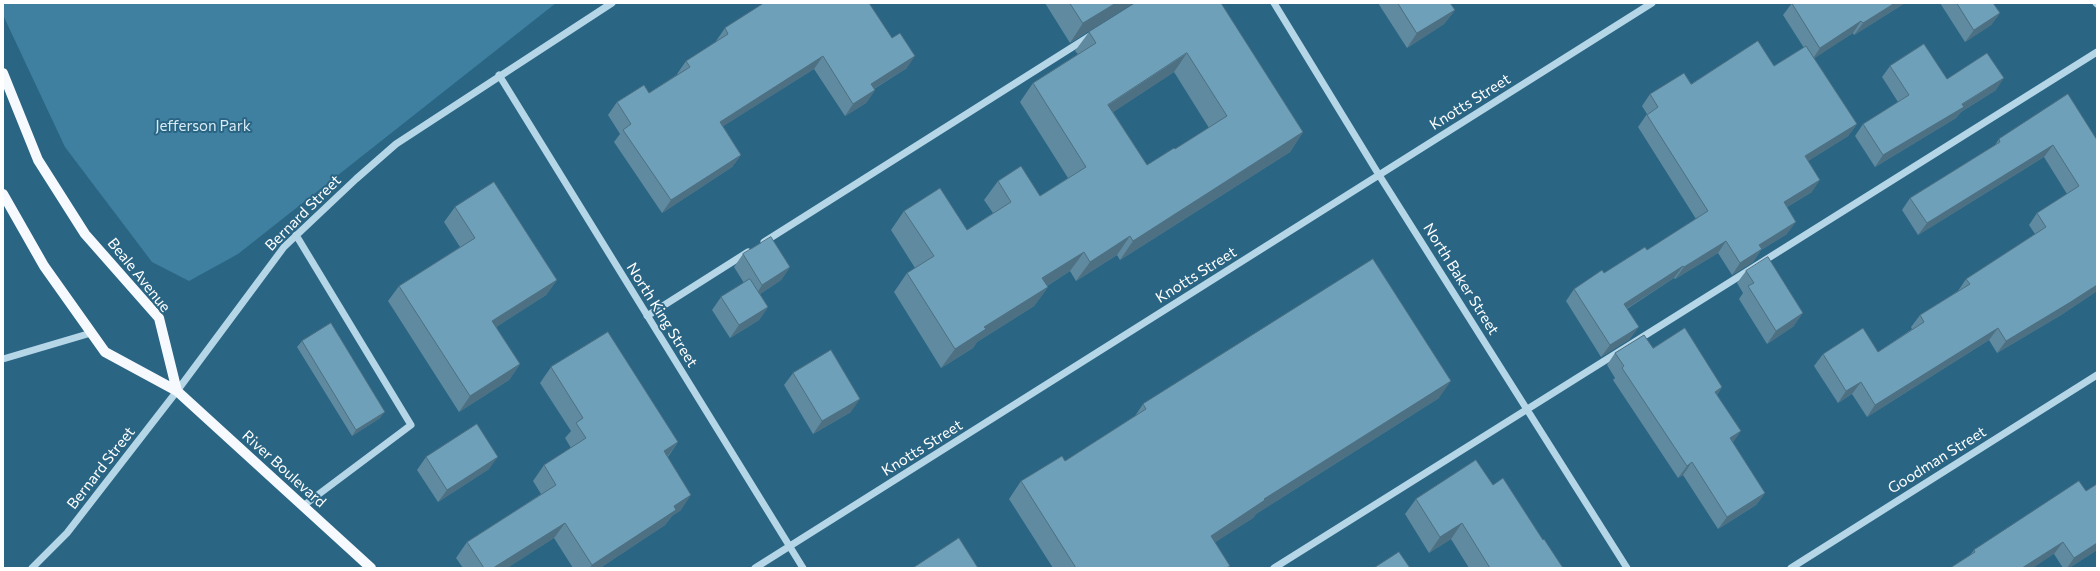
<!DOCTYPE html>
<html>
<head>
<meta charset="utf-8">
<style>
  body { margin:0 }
  #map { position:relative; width:2100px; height:571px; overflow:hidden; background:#2a6584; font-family:Commissioner,sans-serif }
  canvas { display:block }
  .frame { position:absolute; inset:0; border:4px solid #fff; pointer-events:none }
</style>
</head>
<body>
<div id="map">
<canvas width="2100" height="571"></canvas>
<div class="frame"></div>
</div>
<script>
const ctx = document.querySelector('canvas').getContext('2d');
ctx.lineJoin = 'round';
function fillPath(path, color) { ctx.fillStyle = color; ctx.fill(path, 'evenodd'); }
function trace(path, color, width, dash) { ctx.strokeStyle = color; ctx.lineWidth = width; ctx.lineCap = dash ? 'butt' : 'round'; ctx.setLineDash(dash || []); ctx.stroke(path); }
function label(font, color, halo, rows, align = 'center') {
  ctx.font = font + ' Commissioner,sans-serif'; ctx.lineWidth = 4; ctx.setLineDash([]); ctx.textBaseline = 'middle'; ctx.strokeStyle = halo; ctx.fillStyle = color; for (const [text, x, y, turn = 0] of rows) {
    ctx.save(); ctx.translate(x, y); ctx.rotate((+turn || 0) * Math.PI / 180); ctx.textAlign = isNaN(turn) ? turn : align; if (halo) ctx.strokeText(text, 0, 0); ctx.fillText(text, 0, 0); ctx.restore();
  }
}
fillPath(new Path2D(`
  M3,3H556L238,254L189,281L152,262L65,147L3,15Z`), '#3f80a0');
trace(new Path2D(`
  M1274,3L1379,175L1627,568
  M2096,3L2097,4
  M499,75L803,568
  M296,235L411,425L303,506
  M764,242L1090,36
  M647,316L748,252
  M3,359L91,333
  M32,568L67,533L177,391L284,247L356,179L396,144L612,3
  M755,568L1652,3
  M1274,568L2097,52
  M1791,568L2097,375`), '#b5d6e7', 7);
trace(new Path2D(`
  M3,73L38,160L85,234L159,318L177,391
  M3,194L44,266L105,352L177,391L371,568`), '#f6fafe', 10);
fillPath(new Path2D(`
  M1045,3H1133L1070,43Z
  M1135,3L1303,132L1290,152L1120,260L1117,255L1076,281L1070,271L1047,286L1048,287L1034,306L977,342L973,348L941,368L894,292L907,273L915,268L891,230L904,211L967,230L993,213L984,200L998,181L1040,196L1068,178L1020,102L1033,83L1078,54L1075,51L1089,32ZM1174,72L1209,128L1175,149L1147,165L1113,112Z
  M1378,3H1451H1450L1455,10L1444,24L1407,48Z
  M1792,3H1905L1854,35L1853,33L1814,58L1857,124L1848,136L1808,161L1812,192L1787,207V234L1761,250L1753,262L1732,275L1718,253L1675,279L1674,278L1627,309L1630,339L1601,357L1566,301L1574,289L1647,250L1696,219L1638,127L1647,114L1642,106L1650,94L1691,84L1774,66L1804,48L1783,15Z
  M1940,3H1993L2000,13L1991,25L1965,42Z
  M725,28L907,68L874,89L875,90L866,103L845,116L814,69L723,126L741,155L732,167L662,213L614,142L620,134L608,115L617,102L649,93L678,74H677L686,61L716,42V41Z
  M1890,66L1947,79L1996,90L1961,112L1956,118L1875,167L1855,136L1863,124L1898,102L1882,77Z
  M1999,139L2097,140V291L2061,315L1997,353L1989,340L1867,417L1852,394L1838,403L1814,366L1823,354L1878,352L1912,329L1911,327L1920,315L1958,291L1966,279L2035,234L2029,225L2037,213L2067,194L2044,157L1918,235L1902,210L1910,198L1995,145Z
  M455,207L557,280L546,295L496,327L520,364L509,380L459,412L388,301L399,286L460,247L444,222Z
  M743,254L790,267L781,280L760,294L768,307L759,320L730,338L712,310L721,297L744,283L734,267Z
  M1746,271L1794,326L1767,344L1739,299L1743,293L1737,283Z
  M302,341L380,418L352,436L297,347Z
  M1653,348L1722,387L1717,395L1733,443L1765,493L1756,505L1718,529L1683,475L1678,478L1613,380L1615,378L1607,365L1615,353Z
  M551,367L678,442L668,457L681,510L672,516L665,525L600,568H573L554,538L507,568H463L456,558L467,542L541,494L533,481L544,465L571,448L565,438L571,431L540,383Z
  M793,373L851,412L813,434L784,385Z
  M1439,398L1256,514L1253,518L1215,542L1228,568H1053L1009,499L1021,481L1065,461L1135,416L1143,404Z
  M426,457L489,469L438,502L417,470Z
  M2097,484V550L2069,568H2063L2054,554L1970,555L1974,550L2086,491Z
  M1493,485L1543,540L1563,568H1469L1451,539L1429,553L1405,514L1416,499Z`), '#5f8a9f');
fillPath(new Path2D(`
  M1116,3H1133L1070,43L1083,23Z
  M1895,3H1905L1854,35L1863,23Z
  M1455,10L1444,24L1407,48L1417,33Z
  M2000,13L1991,25L1965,42L1974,30Z
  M1861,21L1853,33L1812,60L1820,48Z
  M1187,53L1174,72L1095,124L1108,105Z
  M823,56L814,69L711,134L720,122Z
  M915,56L907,68L862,96L871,84Z
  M2004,78L1996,90L1961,112L1956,118L1875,167L1883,155Z
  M875,90L866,103L845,116L853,104Z
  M1857,124L1848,136L1797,168L1805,156Z
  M1303,132L1290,152L1120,260L1133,241Z
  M2053,145L2044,157L1918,235L1927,223Z
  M741,155L732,167L662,213L671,200Z
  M1820,180L1812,192L1775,214L1784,202Z
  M1796,222L1787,234L1761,250L1753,262L1732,275L1740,263L1759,245Z
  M1130,236L1117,255L1076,281L1090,262Z
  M1726,241L1718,253L1675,279L1684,267Z
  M1084,252L1070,271L1029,297L1042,278Z
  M1683,266L1674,278L1615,316L1624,304Z
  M790,267L781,280L754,298L762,285Z
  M557,280L546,295L482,336L492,321Z
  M2097,285V291L2061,315L1997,353L2006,341Z
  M1048,287L1034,306L977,342L973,348L941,368L955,349L984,327Z
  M768,307L759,320L730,338L739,325Z
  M1803,313L1794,326L1767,344L1776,331Z
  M1639,327L1630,339L1601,357L1610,345Z
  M1998,328L1989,340L1867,417L1875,405Z
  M520,364L509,380L459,412L470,396Z
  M1451,381L1439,398L1256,514L1253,518L1199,553L1211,536L1264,499Z
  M1861,382L1852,394L1838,403L1846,391Z
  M1722,387L1714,399L1715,392Z
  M860,399L851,412L813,434L822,421Z
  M385,412L380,418L352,436L356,430Z
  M1741,431L1732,444L1730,438Z
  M678,442L667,457L664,451Z
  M498,457L489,469L438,502L447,490Z
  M1692,462L1683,475L1678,478L1687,466Z
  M1765,493L1756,505L1718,529L1727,517Z
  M691,495L681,510L672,516L665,525L600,568H589L592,565L674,506Z
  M565,523L554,538L507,568H493Z
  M1462,523L1451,539L1429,553L1440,537Z
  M2063,542L2054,554L2033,568H2022Z
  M2097,543V550L2069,568H2067L2074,558Z`), '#4d7082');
const building = new Path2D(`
  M764,3H869L892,38L900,33L915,56L871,84L875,90L853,104L823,56L720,122L741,155L671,200L623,130L631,124L617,102L644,85L649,93L690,67L686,61L728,34L725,28Z
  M1070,3H1116L1083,23Z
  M1135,3H1221L1303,132L1133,241L1130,236L1090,262L1084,252L1042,278L1048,287L984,327L986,329L955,349L907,273L934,256L904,211L940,188L967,230L1011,202L998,181L1021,166L1040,196L1086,167L1033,83L1096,43L1089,32ZM1187,53L1227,116L1175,149L1174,148L1147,165L1108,105Z
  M1398,3H1450L1455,10L1417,33Z
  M1792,3H1895L1863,23L1861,21L1820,48Z
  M1957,3H1993L2000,13L1974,30Z
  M1758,41L1774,66L1806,46L1857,124L1805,156L1820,180L1784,202L1796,222L1759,245L1762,249L1740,263L1726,241L1684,267L1683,266L1624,304L1639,327L1610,345L1574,289L1602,270L1604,273L1645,247L1647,250L1708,211L1647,115L1658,107L1650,94L1684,73L1691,84Z
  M1924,44L1947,79L1987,53L2004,78L1962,104L1964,107L1883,155L1863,124L1909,95L1890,66Z
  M2068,94L2097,140V285L2069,303L2006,341L1998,328L1875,405L1861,382L1846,391L1823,354L1863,328L1878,352L1924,322L1920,315L1970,284L1966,279L2046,227L2037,213L2079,186L2053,145L1927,223L1910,198L2000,142L1999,139Z
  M494,182L557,280L492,321L520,364L470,396L399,286L475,238L455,207Z
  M771,237L790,267L762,285L743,254Z
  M1768,257L1803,313L1776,331L1748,286L1754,283L1746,271Z
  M1373,259L1451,381L1264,499L1265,500L1211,536L1230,566L1226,568H1076L1021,481L1062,456L1065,461L1146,409L1143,404Z
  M750,279L768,307L739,325L721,297Z
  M331,323L385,412L356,430L302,341Z
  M1685,328L1722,387L1715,392L1741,431L1730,438L1765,493L1727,517L1692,462L1687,466L1622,368L1624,366L1615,353L1644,335L1653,348Z
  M608,332L678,442L664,451L691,495L674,506L676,510L592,565L565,523L493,568H484L467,542L556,485L544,465L586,438L576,423L583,418L551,367Z
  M831,350L860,399L822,421L793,373Z
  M477,424L498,457L447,490L426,457Z
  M1476,460L1493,485L1503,478L1543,540L1544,539L1563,568H1490L1462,523L1440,537L1416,499Z
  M2079,481L2086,491L2097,484V543L2074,558L2063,542L2022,568H1950L1975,552L1974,550Z
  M959,538L978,568H913Z
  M1399,552L1410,568H1374Z`);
fillPath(building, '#6ea0b9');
trace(building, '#4d7082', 1);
label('15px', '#fff', '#2a6584', [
  ["Knotts Street",1470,102,-32],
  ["Bernard Street",303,213,-45],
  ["Beale Avenue",139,275,51],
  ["Knotts Street",1196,275,-32],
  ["North Baker Street",1461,279,58],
  ["North King Street",662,315,58],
  ["Knotts Street",922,448,-32],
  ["Goodman Street",1937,460,-32],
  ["Bernard Street",101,468,-52],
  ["River Boulevard",284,469,42]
]);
label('15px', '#d8ecf6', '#2a6584', [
  ["Jefferson Park",203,126]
]);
</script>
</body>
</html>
